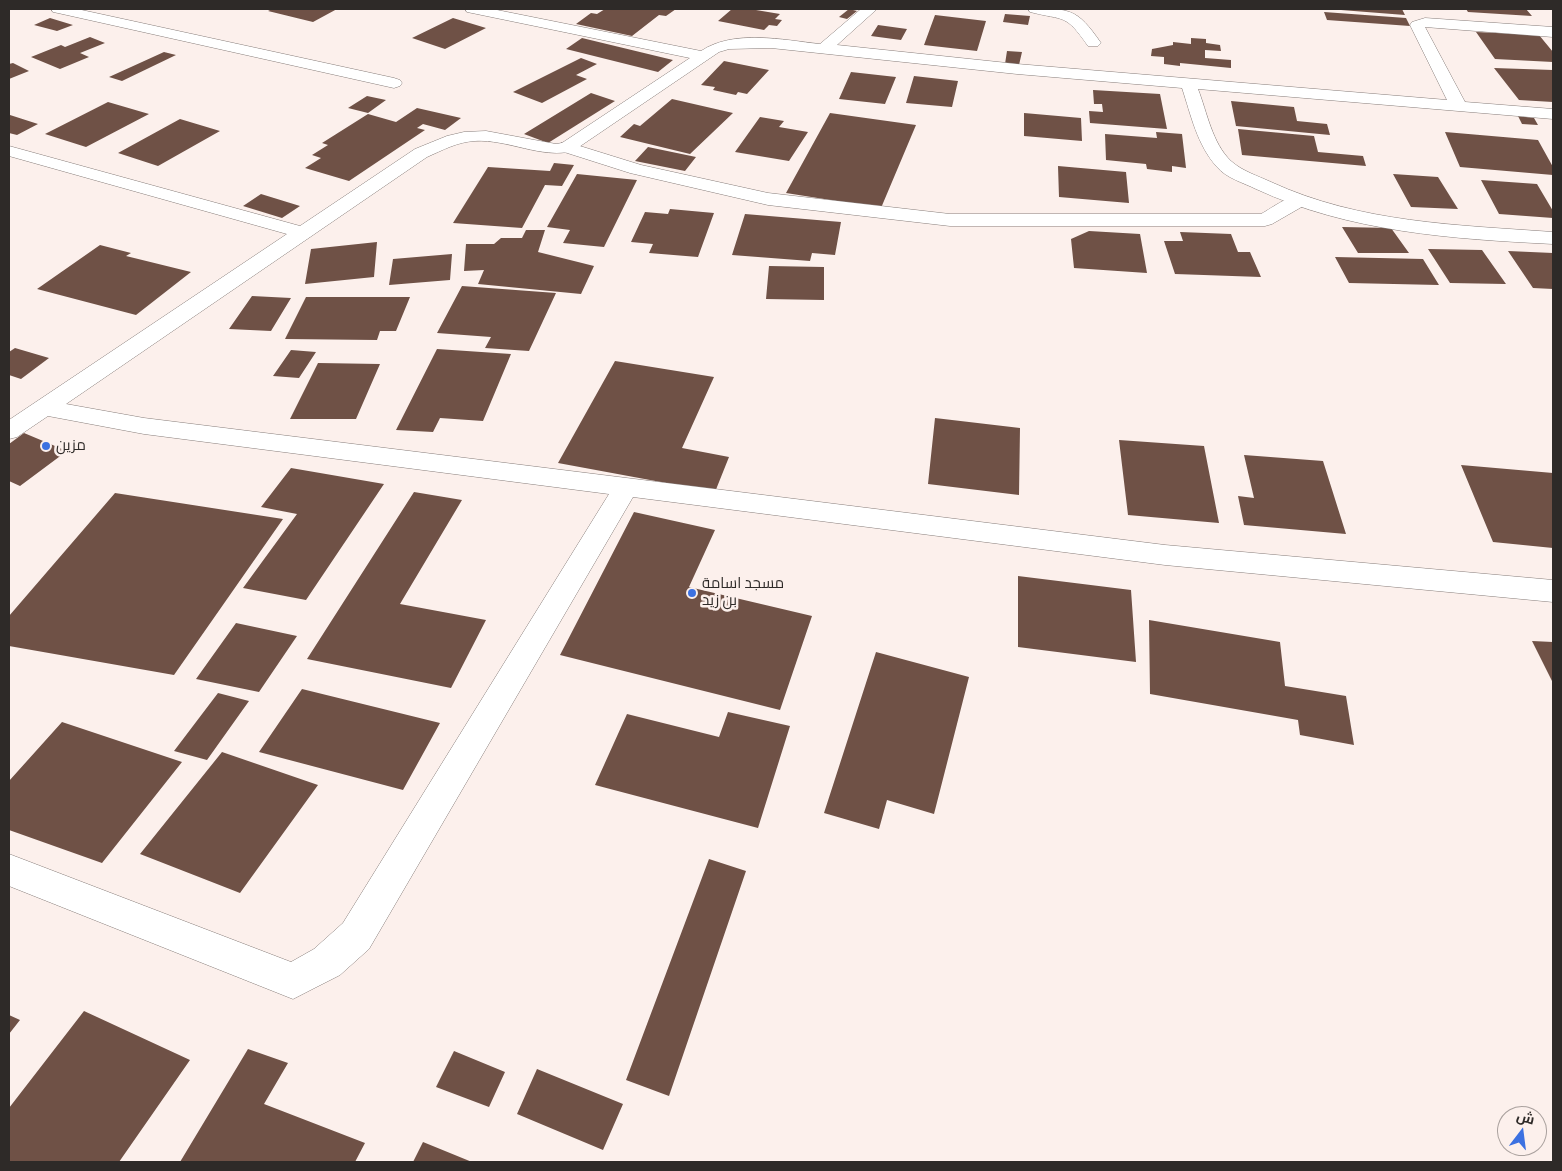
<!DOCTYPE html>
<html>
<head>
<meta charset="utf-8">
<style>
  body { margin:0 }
  #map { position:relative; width:1562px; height:1171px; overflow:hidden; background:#fcf0ec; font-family:"Archivo Narrow",Cairo,sans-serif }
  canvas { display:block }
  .frame { position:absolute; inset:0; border:10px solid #2e2a28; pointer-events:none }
  .north { position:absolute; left:1497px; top:1106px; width:50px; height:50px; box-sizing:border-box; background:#fcf0ec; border:1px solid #aaa19e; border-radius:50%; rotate:15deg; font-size:14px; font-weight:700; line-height:20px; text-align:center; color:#2e2a28 }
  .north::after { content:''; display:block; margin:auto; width:18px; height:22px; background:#3c71e1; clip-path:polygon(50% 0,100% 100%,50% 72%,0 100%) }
</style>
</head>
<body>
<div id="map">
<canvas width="1562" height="1171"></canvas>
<div class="frame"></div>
<div class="north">ش</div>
</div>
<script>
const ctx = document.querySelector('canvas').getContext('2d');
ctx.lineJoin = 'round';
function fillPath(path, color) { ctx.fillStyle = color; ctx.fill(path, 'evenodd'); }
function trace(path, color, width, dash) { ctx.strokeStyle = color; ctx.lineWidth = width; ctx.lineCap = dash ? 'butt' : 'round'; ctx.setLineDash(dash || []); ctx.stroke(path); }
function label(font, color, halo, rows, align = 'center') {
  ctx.font = font + ' "Archivo Narrow",Cairo,sans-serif'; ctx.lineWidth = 5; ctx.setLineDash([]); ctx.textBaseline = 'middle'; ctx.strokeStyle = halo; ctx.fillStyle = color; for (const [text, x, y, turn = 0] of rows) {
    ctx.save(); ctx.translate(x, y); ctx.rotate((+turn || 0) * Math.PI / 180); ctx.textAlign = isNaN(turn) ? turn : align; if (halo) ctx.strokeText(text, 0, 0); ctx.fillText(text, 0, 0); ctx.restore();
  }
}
fillPath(new Path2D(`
  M272,9H337L313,22L268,11Z
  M605,9H676L666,16L659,15L632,36L576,24L591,13L597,14Z
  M732,9H750L780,14L775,19L782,20L777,26L769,25L764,30L718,21Z
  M849,9L857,11L847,19L839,17Z
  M1341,9H1402L1405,15L1341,10Z
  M1466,9H1526L1532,16L1468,12Z
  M1324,12L1406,18L1410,26L1327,20Z
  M1005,14L1030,16L1028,25L1003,22Z
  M935,15L986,21L977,51L924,45Z
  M50,18L73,25L57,31L34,25Z
  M453,18L486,28L445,49L412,38Z
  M878,25L907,29L901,40L871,36Z
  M1476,32L1539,35L1553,52V62L1495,59Z
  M90,37L105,43L80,53L89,57L60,69L31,57L61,45L65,47Z
  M582,38L673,60L658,72L566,49Z
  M1191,38L1206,39V43L1220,45L1221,51L1205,50V58L1231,60V68L1180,63V66L1164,64V57L1151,56L1152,49L1173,45V42L1191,44Z
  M1007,51L1022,52L1019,65L1005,64Z
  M164,52L176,55L122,81L109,77Z
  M581,58L597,64L576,75L587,79L542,103L513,92Z
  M724,61L769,70L747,94L738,92L736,95L713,90L715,87L701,85Z
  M13,63L29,71L9,79V64Z
  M1494,68L1553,70V102L1519,100Z
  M851,72L896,77L885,104L839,99Z
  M914,76L958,81L952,107L906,103Z
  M1093,90L1160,94L1167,129L1090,123L1089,111L1103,112L1102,104H1094Z
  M591,93L615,101L548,143L524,134Z
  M367,96L386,100L368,113L348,108Z
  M672,99L733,113L690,154L620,137L634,124L640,126Z
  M1231,101L1294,107L1297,121L1327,124L1330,135L1236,126Z
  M108,102L149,114L86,147L45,134Z
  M417,108L461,118L445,130L423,124L417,128L425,130L349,181L305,168L321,158L312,155L328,145L322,143L368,114L396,122Z
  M830,113L916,125L881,208L786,193Z
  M1024,113L1081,118L1082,141L1024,136Z
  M10,115L38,124L17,135L9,133Z
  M1518,116L1534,118L1538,125L1522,124Z
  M760,117L784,121L779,127L808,132L789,161L735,152Z
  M180,119L220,131L158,166L118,153Z
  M1238,129L1314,136L1318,152L1363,156L1366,166L1242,155Z
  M1156,132L1182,134L1186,168L1172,166V172L1147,169L1146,164L1106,160L1105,134L1157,138Z
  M1445,132L1538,140L1553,167V175L1460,167Z
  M648,147L696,157L685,171L635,161Z
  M554,163L574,165L562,186L545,185L522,228L453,223L488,167L550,171Z
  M1058,166L1126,172L1129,203L1059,197Z
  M577,174L637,180L604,247L563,243L570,230L547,227Z
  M1393,174L1438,177L1458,209L1411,207Z
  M1481,180L1537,184L1553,211V218L1499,214Z
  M261,194L300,206L282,218L243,206Z
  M670,209L714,213L698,257L649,253L653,244L631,242L645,212L668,214Z
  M745,214L841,222L835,255L812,253L810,261L732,255Z
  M1342,227L1391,228L1409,253H1358Z
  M526,230H545L538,252L594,266L581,294L478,284L484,270L464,271L466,244H494L501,238H522Z
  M1089,231L1140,234L1147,273L1074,268L1071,239Z
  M1180,232L1231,234L1238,252H1250L1261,277L1175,274L1164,241H1183Z
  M377,242L374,277L305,284L311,249Z
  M100,245L131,253L126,256L191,272L136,315L37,289Z
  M1428,249L1482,250L1506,284L1450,283Z
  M1508,251L1553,253V289L1533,288Z
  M452,254L450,280L389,285L393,259Z
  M1335,257L1423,259L1439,285L1349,283Z
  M769,266L824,267V300L766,299Z
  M462,286L556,293L529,351L485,348L491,337L437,333Z
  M252,296L291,298L271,331L229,329Z
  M306,297H410L396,331H380L377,340L285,339Z
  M15,348L49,358L21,379L9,375V352Z
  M437,349L511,354L483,421L440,418L433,432L396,430Z
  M291,350L316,352L299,378L273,376Z
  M615,361L714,377L682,448L729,457L715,492L558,463Z
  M318,363L380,364L356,419H290Z
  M935,418L1020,428L1019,495L928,484Z
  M24,433L67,451L20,486L9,481V444Z
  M1119,440L1204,446L1219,523L1128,515Z
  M1244,455L1323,461L1346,534L1244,525L1238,496L1254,498Z
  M1461,465L1553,473V548L1493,542Z
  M291,468L384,484L306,600L243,588L297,514L261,507Z
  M414,492L462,500L400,604L486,620L451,688L307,659Z
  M115,493L283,519L174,675L9,646V616Z
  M634,512L715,530L689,587L812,616L780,710L560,655Z
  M1018,576L1131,590L1136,662L1018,647Z
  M1149,620L1280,642L1285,686L1346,696L1354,745L1300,735L1298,720L1150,694Z
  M236,623L297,636L259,692L196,679Z
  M1532,641L1553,642V683Z
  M876,652L969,677L934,814L887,800L879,829L824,813Z
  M302,689L440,723L403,790L259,752Z
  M218,693L249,701L207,760L174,751Z
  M728,712L790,726L758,828L595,785L627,714L719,737Z
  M62,722L182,762L102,863L9,830V781Z
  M222,752L318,785L240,893L140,854Z
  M709,859L746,871L669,1096L626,1080Z
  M84,1011L190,1060L119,1162H9V1108Z
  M9,1015L20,1020L9,1034Z
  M248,1049L288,1063L264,1104L365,1143L355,1162H180Z
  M454,1051L505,1072L489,1107L436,1087Z
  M537,1069L623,1104L603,1150L517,1114Z
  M423,1142L472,1162H413Z`), '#6f5146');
const service = new Path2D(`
  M567,142L641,165L768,193L950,214H1261C1274,207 1290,193 1305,197L1307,201L1305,205L1272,224L1265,226H950L768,205L630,173L561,151L558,147L561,143Z`);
const minor = new Path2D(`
  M51,9H77L394,78L400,80L402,83L400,86L394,88L58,13L53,12Z
  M465,9H492L701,51C734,29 783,40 820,44L861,9H877L837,45L1017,64L1447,100L1410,25L1412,22L1425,18L1553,27V37L1425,27L1465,102L1553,109V119L1198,89C1207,112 1212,143 1231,161C1242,171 1258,176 1271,182C1360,223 1457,225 1553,232V244C1452,239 1349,232 1256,189C1244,183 1226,178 1217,167C1197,145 1191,115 1182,88L1017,74L771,48L729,49L719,52L573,151C541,159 508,139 475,141C457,142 443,150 427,157L66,404L144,418L1165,545L1553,580V602L1165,565L633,497L369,949L340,975L293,999L9,886V854L291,962L314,949L343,923L609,494L144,434L48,416L17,437L9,439V420L287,234L9,156V146L300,226L415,149L447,136L464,132L486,131L556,144L562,143L690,58L472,13L467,12Z
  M1028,9C1070,9 1076,7 1101,43L1098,46H1088C1065,13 1065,21 1030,12Z`);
trace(service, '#877d7a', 1);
trace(minor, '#877d7a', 1);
fillPath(service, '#fff');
fillPath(minor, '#fff');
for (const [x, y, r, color] of [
  [46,446,5,"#3c71e1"],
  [692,593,5,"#3c71e1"]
]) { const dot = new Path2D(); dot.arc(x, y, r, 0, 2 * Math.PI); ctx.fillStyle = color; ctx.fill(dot); trace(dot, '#fcf0ec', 2); }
label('15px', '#2e2a28', '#fcf0ec', [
  ["مزين",56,446],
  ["مسجد اسامة",702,584],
  ["بن زيد",702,601]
], 'left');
</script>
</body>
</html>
